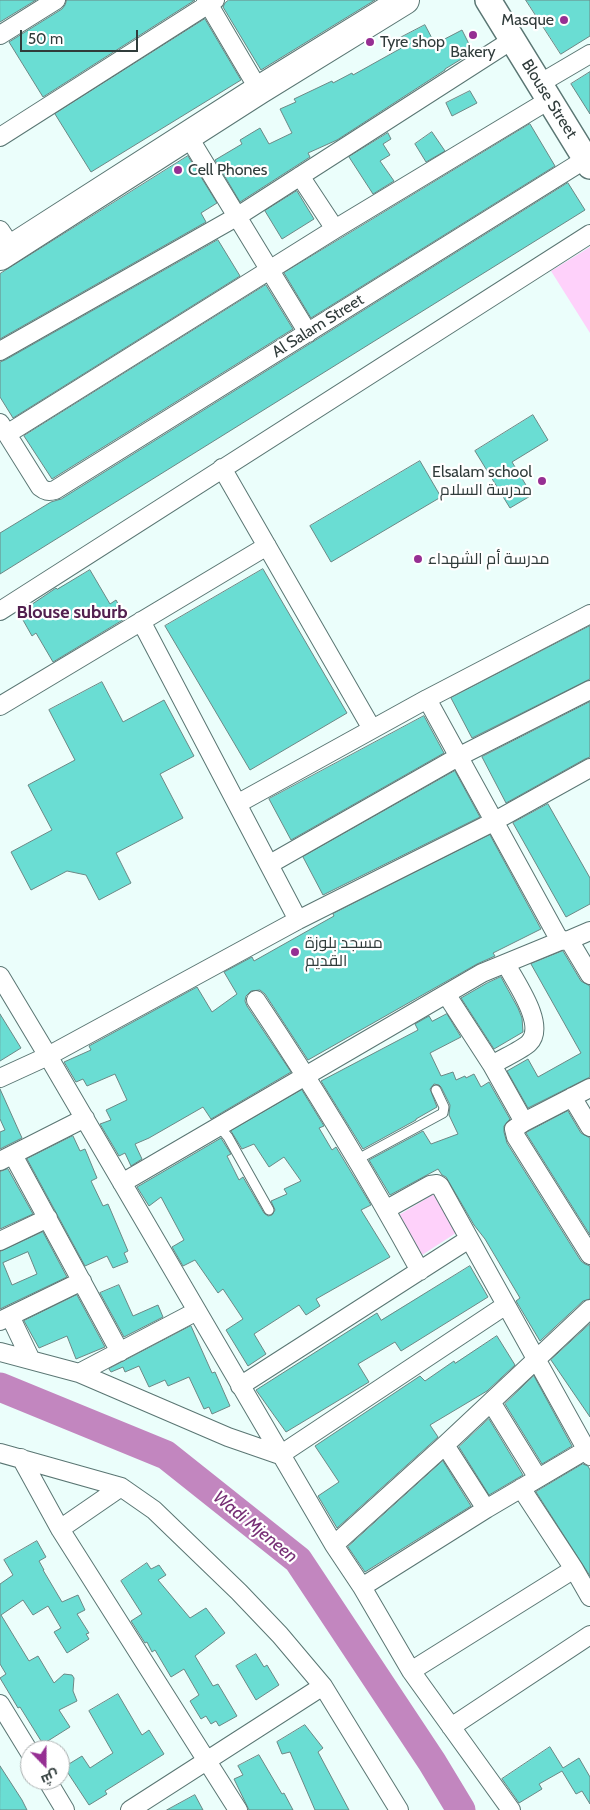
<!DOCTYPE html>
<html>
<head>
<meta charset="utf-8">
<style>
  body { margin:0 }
  #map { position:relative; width:590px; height:1810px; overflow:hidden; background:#ebfefb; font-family:Cabin,Cairo,sans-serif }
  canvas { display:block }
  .north { position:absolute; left:20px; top:1740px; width:50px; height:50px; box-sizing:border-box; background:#fff; border:1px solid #acb1b1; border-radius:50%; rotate:158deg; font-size:14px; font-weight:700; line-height:20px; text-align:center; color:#303c3b }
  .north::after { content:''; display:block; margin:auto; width:18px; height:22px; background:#962f93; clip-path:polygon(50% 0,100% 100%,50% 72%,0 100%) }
  .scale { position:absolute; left:20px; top:30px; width:118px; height:22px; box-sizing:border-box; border:2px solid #303c3b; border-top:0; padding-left:6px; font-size:15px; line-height:18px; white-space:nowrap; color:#303c3b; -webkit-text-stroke:4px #fff; paint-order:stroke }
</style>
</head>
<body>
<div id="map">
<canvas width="590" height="1810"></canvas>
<div class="north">ش</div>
<div class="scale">50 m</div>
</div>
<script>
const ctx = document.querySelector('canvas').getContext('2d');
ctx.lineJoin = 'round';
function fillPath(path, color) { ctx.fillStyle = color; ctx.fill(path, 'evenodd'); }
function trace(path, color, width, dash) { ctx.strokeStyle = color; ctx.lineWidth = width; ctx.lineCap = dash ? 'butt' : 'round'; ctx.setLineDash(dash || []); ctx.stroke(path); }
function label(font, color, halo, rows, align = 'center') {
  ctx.font = font + ' Cabin,Cairo,sans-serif'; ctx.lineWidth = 4.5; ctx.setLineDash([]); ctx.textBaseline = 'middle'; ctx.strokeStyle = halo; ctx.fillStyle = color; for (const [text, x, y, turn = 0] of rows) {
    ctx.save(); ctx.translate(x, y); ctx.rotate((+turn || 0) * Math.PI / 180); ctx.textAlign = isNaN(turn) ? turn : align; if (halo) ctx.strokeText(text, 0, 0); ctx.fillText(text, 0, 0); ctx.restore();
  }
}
fillPath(new Path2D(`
  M590,247V333L551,271Z
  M434,1194L456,1233L422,1255L399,1215Z`), '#fed1fa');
trace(new Path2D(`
  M0,1387L166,1455L298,1560L432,1762L461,1810`), '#c286bf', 29);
const building = new Path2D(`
  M0,0H36L0,22Z
  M67,0H195L43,97L9,42L62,9L65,5Z
  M229,0H375L261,70L223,7L225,3Z
  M526,0H590V36L561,54Z
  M205,19L241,80L91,172L55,114Z
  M425,25L435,44L462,30L473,52L445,69V70L337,140L308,153L310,157L240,202L215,160L242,144L240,140L260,128L269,144L292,133L280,109L296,102L294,99L332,81L333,83L352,73L353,75L405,46L400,38Z
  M590,72V114L571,84Z
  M470,91L477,103L452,116L446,103Z
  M530,124L555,166L311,318L284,273Z
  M432,132L445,151L426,162L415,144Z
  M388,133L391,139L383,144L390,155L380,161L394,181L373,194L349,157Z
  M188,156L217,203L201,213L206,222L0,339V274Z
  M568,183L585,210L0,574V533L51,502L61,499Z
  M297,191L314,219L282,239L265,211Z
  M218,240L240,276L13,418L0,397V362L5,360Z
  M266,285L293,329L52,479L24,436Z
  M533,415L548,440L512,462L532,495L510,508L475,451Z
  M420,461L441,497L331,562L310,526Z
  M263,569L347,713L250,770L165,626Z
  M90,570L110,604L116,600L126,618L53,662L36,633L32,636L19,613L56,588L57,589Z
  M590,626V679L472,738L451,698Z
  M102,682L123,722L164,700L194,756L160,774L183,818L116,853L131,883L99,900L86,875L67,871L31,890L11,852L52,830L28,785L75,760L49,710Z
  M590,702V757L585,759L506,803L482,757Z
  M424,716L444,753L291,840L269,799Z
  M455,771L480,817L323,895L303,857Z
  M548,804L590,878V904L566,917L513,823Z
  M490,835L541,929L493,953L495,956L477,964L308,1060L265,994L260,990L251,991L246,996L245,1001L247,1006L291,1072L211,1119L203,1107L149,1138L135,1144L142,1159L131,1166L125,1153L119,1156L100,1124L111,1120L106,1110L127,1100L115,1074L87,1086L83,1079L76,1082L64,1062L91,1050L89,1046L197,987L212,1012L237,994L224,972L252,957L254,961L334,916L333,914Z
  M563,951L581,981L590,986V1077L528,1108L507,1071L528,1059L538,1077L581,1053L531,964Z
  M501,977L518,1008L522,1018L523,1032L494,1049L461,998L487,983Z
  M0,1014L21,1048L0,1061Z
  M447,1014L461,1037L430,1053L441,1076L453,1072L456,1080L465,1076L466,1078L474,1074L481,1087L489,1082L510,1119L504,1126V1132L507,1143L581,1261L585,1264L590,1266V1299L583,1301L540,1341L516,1301L520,1298L485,1239L474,1225L446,1177L442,1175L438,1169L390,1195L369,1160L423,1131L431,1144L458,1134L449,1115L450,1105L441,1087L439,1085L434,1084L430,1089L437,1107L416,1119V1120L363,1149L321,1081L418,1030L415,1024L429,1016L432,1021Z
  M0,1089L22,1138L0,1149V1132L5,1130L0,1119Z
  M302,1090L324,1126L319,1128L332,1150L336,1147L371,1205L361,1210L390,1257L316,1299L320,1306L306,1315L299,1305L254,1334L266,1354L248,1366L226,1330L243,1319L223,1289L218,1293L195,1260L183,1266L172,1247L184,1240L161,1197L149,1206L137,1187L221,1138L231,1154L227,1156L239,1180L243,1177L264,1213L268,1216L272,1215L275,1210L271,1201L287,1194L284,1189L301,1181L284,1157L269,1167L254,1144L242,1149L231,1131Z
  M568,1111L581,1133L590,1138V1235L526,1133Z
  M73,1136L80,1151L85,1149L97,1178L91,1181L103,1206L108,1204L128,1251L124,1253L128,1262L113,1268L107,1256L85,1266L27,1159Z
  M8,1169L33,1214L0,1229V1172Z
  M43,1232L67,1277L0,1309V1252ZM28,1252L37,1274L12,1285L3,1263Z
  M470,1266L488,1297L401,1351L395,1342L358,1364L369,1382L286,1432L256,1390L377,1313L381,1320Z
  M119,1285L133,1316L158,1305L163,1317L124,1337L100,1293Z
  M77,1295L105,1347L76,1359L67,1336L39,1348L24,1321Z
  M590,1324V1417L551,1360Z
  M191,1326L212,1373L215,1372L230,1406L212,1414L209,1407L204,1409L189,1377L168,1386L165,1380L149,1387L139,1366L125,1372L123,1367L111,1372L109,1369Z
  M497,1336L515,1365L487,1391L430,1425L438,1437L337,1528L318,1496L339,1482L315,1446L420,1376L425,1381L454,1361L455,1363Z
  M534,1376L572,1446L542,1464L505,1404Z
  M489,1419L523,1475L489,1495L459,1447Z
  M443,1461L471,1506L365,1572L348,1547Z
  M583,1464L588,1466L590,1470V1576L536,1492Z
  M37,1541L46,1557L39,1561L44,1570H43L62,1602L78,1595L85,1610L77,1614L89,1633L86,1634L89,1639L67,1653L54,1632L61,1628L48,1606L33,1615L23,1600L1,1615L29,1661L38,1656L54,1683L64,1674L72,1675L74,1678L73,1691L77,1701L59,1710L70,1727L43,1744L20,1707L18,1708L0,1678L6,1674L0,1664V1584L13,1575L4,1560Z
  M147,1563L151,1569L159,1565L166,1575L158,1580L190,1618L206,1608L225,1633L195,1656L213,1686L218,1684L237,1716L219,1726L216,1721L211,1724L206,1716L201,1719L190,1701L199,1695L184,1669L171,1677L155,1650L152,1652L147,1642L145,1643L131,1621L142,1614L121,1581Z
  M256,1654L264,1667L267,1665L279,1685L256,1700L236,1666Z
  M118,1694L142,1735L149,1730L164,1754L105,1791L107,1794L89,1805L64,1767L82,1756L90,1768L113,1753L89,1711Z
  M305,1725L323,1748L318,1752L349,1810H315L290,1752L282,1754L277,1742Z
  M550,1747L563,1768L579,1758L590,1777V1804L582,1791L576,1794L562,1771L539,1784L542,1789L519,1803L502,1779Z
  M259,1755L282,1794L284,1793L293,1810H249L234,1779L243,1775L238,1766Z
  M0,1766L22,1800L27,1810H0Z
  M195,1795L203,1810H167Z`);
fillPath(building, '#6addd3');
trace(building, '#6b8885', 1);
const lane = new Path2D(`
  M216,1129L223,1131L228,1137L269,1210
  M358,1159L443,1113L444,1107L436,1090`);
const street = new Path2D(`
  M206,0L259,90
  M0,35L56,0
  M539,84L590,54
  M188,136L308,333
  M0,137L215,0
  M300,176L335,229
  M0,230L12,248
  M0,351L238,216L512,40
  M0,423L40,487C45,491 48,492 55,490L586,159
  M7,434L335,229L549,100
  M222,468L372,729
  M0,611L590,234
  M141,621L298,920
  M427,699L560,941L569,940L590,975
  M0,706L267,546
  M237,804L427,699L590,614
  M270,864L458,757L590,690
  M569,940L590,931
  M0,976L48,1056L334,1545L362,1587L411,1671L511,1810
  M446,994L492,1065L524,1122
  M256,1000C315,1088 369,1178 420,1271
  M492,1065C501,1059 522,1050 529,1043C547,1025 515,982 506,964
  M0,1078L48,1056L298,920L493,822L590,768
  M590,1088L524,1122L514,1129L516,1137L590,1255
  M572,1097L590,1127
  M13,1155L120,1352
  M0,1161L85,1118
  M122,1183L482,973L560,941
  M387,1209L430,1185L437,1184L440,1186L590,1456
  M0,1241L48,1218
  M10,1316L31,1360
  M0,1321L82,1281
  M0,1352L79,1373L228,1437L280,1455
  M79,1373L197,1311
  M240,1386L469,1239
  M491,1402L538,1478
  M445,1445L486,1509
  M0,1453L121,1487L154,1510L239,1592L280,1635L323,1686L399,1810
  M280,1455L506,1305
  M21,1458L60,1529L238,1810
  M521,1488L574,1569L590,1597
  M60,1529L121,1487
  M334,1545L445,1445L590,1309
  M362,1587L486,1509L586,1450
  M411,1671L574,1569
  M0,1704L30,1753
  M451,1727L590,1635
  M47,1780L65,1810
  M130,1810L323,1686`);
const secondary = new Path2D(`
  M488,0L590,166`);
const primary = new Path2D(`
  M0,256L259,90L405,0`);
trace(lane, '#5a7673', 11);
trace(street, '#5a7673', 20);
trace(secondary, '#5a7673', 28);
trace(primary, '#5a7673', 30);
trace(lane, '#fff', 9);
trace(street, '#fff', 18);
trace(secondary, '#fff', 25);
trace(primary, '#fff', 28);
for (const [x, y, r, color] of [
  [564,20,5,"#962f93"],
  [473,35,5,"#962f93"],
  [370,42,5,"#962f93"],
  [178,170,5,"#962f93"],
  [542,481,5,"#962f93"],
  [418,559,5,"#962f93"],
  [295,952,5,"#962f93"]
]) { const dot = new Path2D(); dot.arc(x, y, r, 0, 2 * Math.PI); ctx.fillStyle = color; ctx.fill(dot); trace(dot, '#fff', 2); }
label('16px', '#303c3b', '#fff', [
  ["Masque",554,20,"right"],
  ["Tyre shop",380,42],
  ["Bakery",473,52,"center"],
  ["Cell Phones",188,170],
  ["Elsalam school",532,472,"right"],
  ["مدرسة السلام",532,490,"right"],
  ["مدرسة أم الشهداء",428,559],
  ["مسجد بلوزة",305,943],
  ["القديم",305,961]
], 'left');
label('16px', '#303c3b', '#fff', [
  ["Blouse Street",549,99,58],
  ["Al Salam Street",318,326,-32]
]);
label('bold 18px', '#522050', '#fff', [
  ["Blouse suburb",72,613]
]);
label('italic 18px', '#772f75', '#fff', [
  ["Wadi Mjeneen",255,1527,39]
]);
</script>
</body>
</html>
